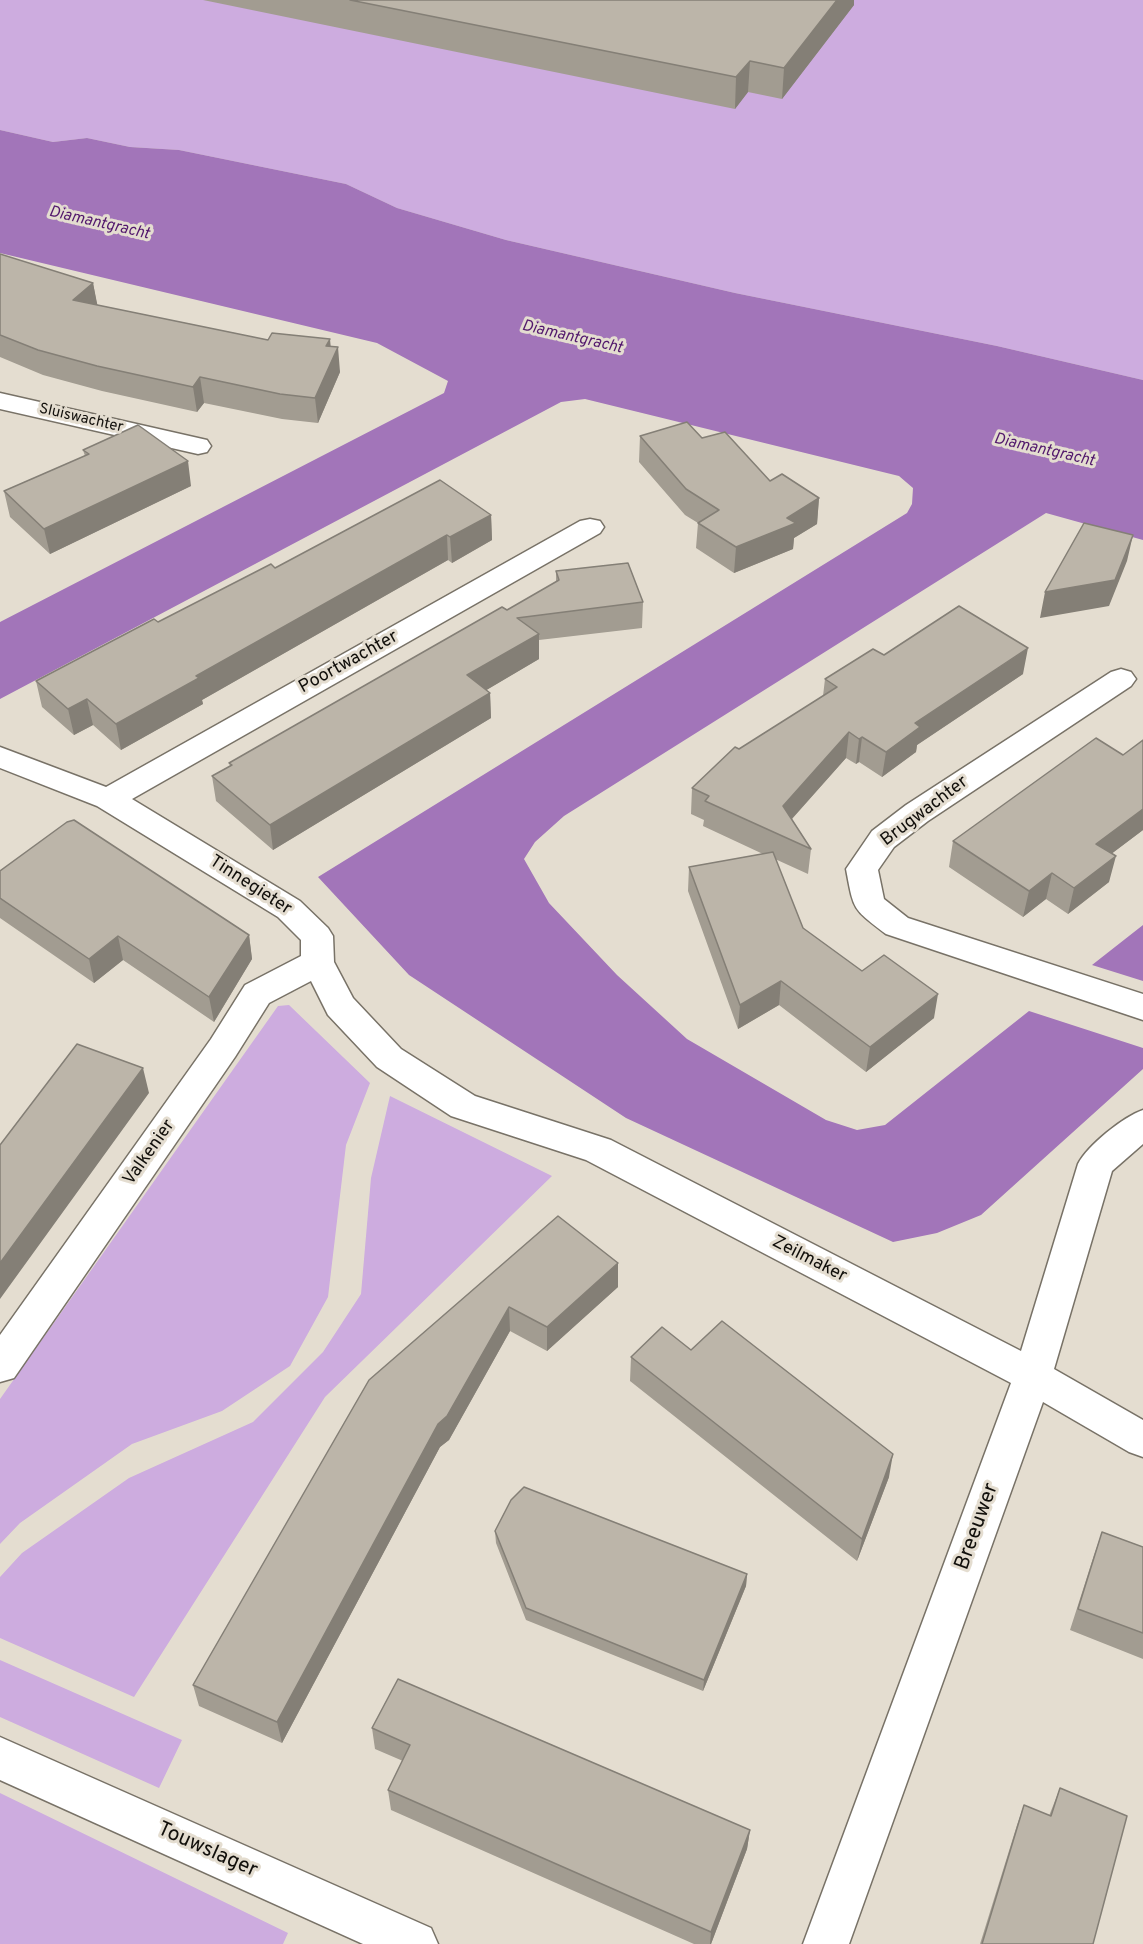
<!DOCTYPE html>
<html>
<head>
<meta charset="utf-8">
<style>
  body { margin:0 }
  canvas { display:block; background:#e4ddd0 }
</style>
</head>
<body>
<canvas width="1143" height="1944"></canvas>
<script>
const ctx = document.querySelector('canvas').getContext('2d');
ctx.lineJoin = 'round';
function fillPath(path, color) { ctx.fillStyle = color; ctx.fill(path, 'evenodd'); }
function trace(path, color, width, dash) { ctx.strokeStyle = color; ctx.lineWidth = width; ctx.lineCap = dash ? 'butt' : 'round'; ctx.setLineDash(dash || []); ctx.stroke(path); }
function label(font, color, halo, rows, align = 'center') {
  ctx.font = font + ' Overpass,sans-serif'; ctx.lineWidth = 6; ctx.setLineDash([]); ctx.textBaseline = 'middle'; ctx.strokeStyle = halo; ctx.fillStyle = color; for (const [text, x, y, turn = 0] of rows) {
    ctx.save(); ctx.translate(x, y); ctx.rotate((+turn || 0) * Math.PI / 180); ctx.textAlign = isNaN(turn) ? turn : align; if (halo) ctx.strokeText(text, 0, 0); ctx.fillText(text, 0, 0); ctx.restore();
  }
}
fillPath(new Path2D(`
  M0,0H1143V380L997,346L735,293L506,240L397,208L346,184L179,150L130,147L87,138L53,142L0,130Z
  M289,1005L370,1083L346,1145L328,1297L290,1366L222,1411L132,1444L20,1523L0,1544V1399L278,1006Z
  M390,1096L552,1176L325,1397L134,1697L0,1638V1577L22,1553L129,1478L253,1422L323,1352L361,1294L371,1178Z
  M0,1660L182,1740L159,1788L0,1717Z
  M0,1793L288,1933L283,1944H0Z`), '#cdacdf');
fillPath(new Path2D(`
  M0,130L53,142L87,138L130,147L179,150L346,184L397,208L506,240L735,293L997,346L1143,380V540L1046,513L564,816L535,842L524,859L549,903L617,975L687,1039L826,1120L857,1130L885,1125L1029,1011L1143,1048V1069L981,1215L937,1233L893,1242L626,1118L409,975L318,877L907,513L912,504L913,488L899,476L585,399L561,402L0,699V622L444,393L448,381L377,343L0,253Z
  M1143,925V981L1092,965Z`), '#a275b9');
const minor = new Path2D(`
  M0,393L207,440L211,446L207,452L198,454L0,409Z
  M590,519L600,521L604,527L600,533L132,799L300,901L328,928L333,936L334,962L353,998L401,1049L475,1096L611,1140L1021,1351L1078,1164C1088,1145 1123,1117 1143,1110V1144L1112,1171L1054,1369L1143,1420V1457L1129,1452L1043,1402L849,1944H803L1011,1383L586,1160L451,1116L377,1067L328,1015L311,981L269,1003L235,1057L14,1378L0,1382V1335L211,1039L245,985L301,956V940L278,917L97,806L0,768V747L106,787L580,521Z
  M1121,669L1131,672L1136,679L1131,686L928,821L894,847L878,870L884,899L908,918L1143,994V1020L886,934C852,908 854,911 846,869L872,831L906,805L1111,672Z
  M0,1737L431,1928L438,1944H363L0,1780Z`);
trace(minor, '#787267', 3);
fillPath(minor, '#fff');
fillPath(new Path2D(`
  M203,0H854V5L782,99L748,92L735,109Z
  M0,254L93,283L97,305L268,340L330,346L340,372L318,423L282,419L204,403L197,412L102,391L43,375L0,357Z
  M640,436L702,438L770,481L819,498L817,524L794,538L793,549L734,573L696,548L698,523L685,515L639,462Z
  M83,450L191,486L50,554L10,517L4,491L85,456Z
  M491,515L492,540L452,563L448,560L202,700L203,704L121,750L93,725L74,735L42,707L36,681L158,622L275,568Z
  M556,571L643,602L642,628L539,640V659L486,690L490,693L491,718L273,850L216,801L212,776L230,766L229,763L507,610L556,582Z
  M884,655L1023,674L917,745L916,752L882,777L859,762L856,764L846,758L792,819L811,849L808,874L775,859L803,928L862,971L934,1018L866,1072L779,1005L738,1029L688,891L689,867L763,854L703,826L704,820L691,814L692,788L739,749L823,696L825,679Z
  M1143,830L1111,854L1109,882L1068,914L1046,899L1023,917L949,867L953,841Z
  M0,871L249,935L252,959L214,1022L123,960L94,983L0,918Z
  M558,1216L618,1263V1287L547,1351L510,1331L449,1440L440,1447L282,1743L199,1706L193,1685Z
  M691,1350L889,1477L857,1561L630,1381L631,1357Z
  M495,1531L747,1574L746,1586L703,1691L526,1620L496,1543Z
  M1102,1532L1143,1547V1659L1070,1630L1094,1555Z
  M372,1728L750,1830L747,1849L711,1944H694L391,1810L388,1790L403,1761L375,1749Z
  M1060,1788L1093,1944H980L1017,1825L1024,1805L1049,1816Z`), '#a29c91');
fillPath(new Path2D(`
  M837,0H854V5L782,99L784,68Z
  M750,61L748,92L735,109L736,77Z
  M93,283L98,308L73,300Z
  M330,339L332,360L338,347L340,372L318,423L315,398L326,346Z
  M200,377L204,403L197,412L193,387Z
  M188,461L191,486L50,554L44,529Z
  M819,498L817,524L794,538L793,549L734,573L736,547Z
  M491,515L492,540L452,563L450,537Z
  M447,535L448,560L202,700L203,704L121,750L116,724L196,676Z
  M1133,535L1127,561L1109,606L1040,618L1045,592Z
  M539,634V659L468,701L467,675Z
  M1028,648L1023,674L917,745L916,752L882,777L886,752L915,723Z
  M490,693L491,718L273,850L270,825Z
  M87,699L93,725L74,735L68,709Z
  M849,732L846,758L781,831L783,806Z
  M862,737L859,762L856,764L859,739Z
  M1143,809V830L1090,870L1096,844Z
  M1116,856L1109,882L1068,914L1074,888Z
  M1052,873L1046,899L1023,917L1029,891Z
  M249,935L252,959L214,1022L209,997Z
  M118,936L123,960L94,983L89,959Z
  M781,981L779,1005L738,1029L740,1005Z
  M938,994L934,1018L866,1072L870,1047Z
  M143,1068L149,1093L0,1299V1263Z
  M618,1263V1287L547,1351V1327Z
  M509,1307L510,1331L449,1440L440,1447L282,1743L277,1722L438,1424Z
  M893,1454L889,1477L857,1561L862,1539Z
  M747,1574L746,1586L703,1691L704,1680Z
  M750,1830L747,1849L711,1944H710L711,1932Z`), '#847f76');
const building = new Path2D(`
  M350,0H837L784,68L750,61L736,77Z
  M0,254L93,283L73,300L268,340L272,333L330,339L326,346L338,347L315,398L280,394L200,377L193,387L97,366L38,350L0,335Z
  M687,422L702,438L725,432L770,481L782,474L819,498L787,518L796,523L736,547L698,523L719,510L686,489L640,436Z
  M138,425L188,461L44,529L4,491L89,454L83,450Z
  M440,480L491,515L450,537L447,535L196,676L199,678L116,724L87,699L68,709L36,681L154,619L158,622L271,564L275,568Z
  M1084,523L1133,535L1115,580L1045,592Z
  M628,563L643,602L517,618L539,634L467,675L490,693L270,825L212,776L232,765L229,763L502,607L507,610L559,580L556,571Z
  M959,606L1028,648L915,723L920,727L886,752L862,737L859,739L849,732L783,806L811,849L705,801L709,796L692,788L735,747L739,749L837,687L825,679L873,649L884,655Z
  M1096,738L1123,755L1143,740V809L1096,844L1116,856L1074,888L1052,873L1029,891L953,841Z
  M74,820L249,935L209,997L118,936L89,959L0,898V871L67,822Z
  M773,852L803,928L862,971L884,955L938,994L870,1047L781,981L740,1005L689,867Z
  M77,1044L143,1068L0,1263V1145Z
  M558,1216L618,1263L547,1327L509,1307L447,1416L438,1424L277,1722L193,1685L369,1380Z
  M722,1321L893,1454L862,1539L631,1357L662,1327L691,1350Z
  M524,1487L747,1574L704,1680L526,1608L495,1531L511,1500Z
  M1102,1532L1143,1547V1633L1078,1609Z
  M398,1679L750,1830L711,1932L388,1790L410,1745L372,1728Z
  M1060,1788L1127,1816L1093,1944H982L1024,1805L1051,1816Z`);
fillPath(building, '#bcb5a9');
trace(building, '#847f76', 1.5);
label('15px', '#110f0b', '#e4ddd0', [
  ["Sluiswachter",81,419,13]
]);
label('italic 16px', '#52186c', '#e4ddd0', [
  ["Diamantgracht",99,224,13],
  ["Diamantgracht",572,338,13],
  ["Diamantgracht",1044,451,13]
]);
label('18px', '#110f0b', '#e4ddd0', [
  ["Poortwachter",349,663,-29],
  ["Brugwachter",925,812,-37],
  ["Tinnegieter",250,886,33],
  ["Valkenier",150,1153,-55],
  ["Zeilmaker",809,1260,27]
]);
label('21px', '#110f0b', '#e4ddd0', [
  ["Breeuwer",978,1527,-70],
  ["Touwslager",207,1851,24]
]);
</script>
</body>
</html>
